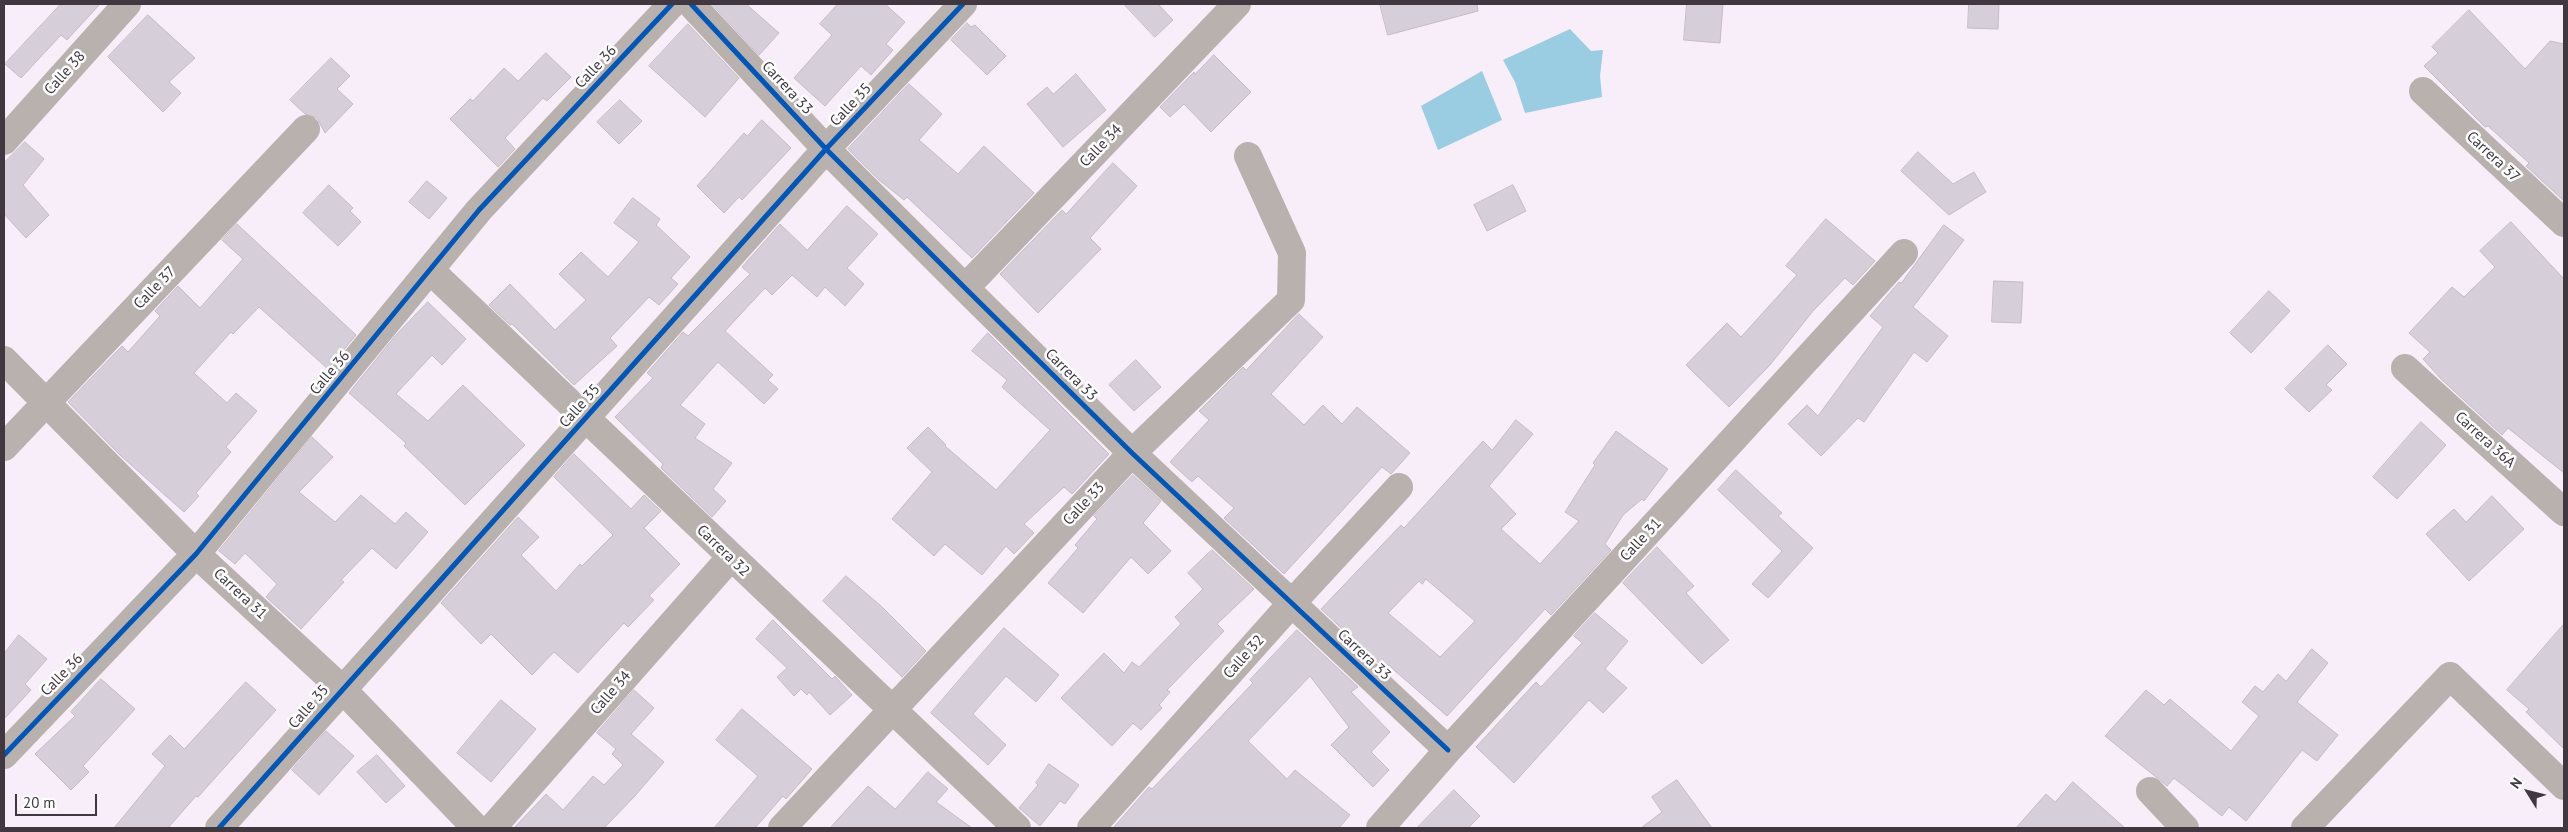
<!DOCTYPE html>
<html>
<head>
<meta charset="utf-8">
<style>
  body { margin:0 }
  #map { position:relative; width:2568px; height:832px; overflow:hidden; background:#f8eef9; font-family:"PT Sans",sans-serif }
  canvas { display:block }
  .frame { position:absolute; inset:0; border:5px solid #403741; pointer-events:none }
  .north { position:absolute; left:2503px; top:767px; width:50px; height:50px; -webkit-text-stroke:4px #fff; paint-order:stroke; rotate:306deg; font-size:14px; font-weight:700; line-height:20px; text-align:center; color:#403741 }
  .north::after { content:''; display:block; margin:auto; width:18px; height:22px; background:#403741; clip-path:polygon(50% 0,100% 100%,50% 72%,0 100%) }
  .scale { position:absolute; left:15px; top:794px; width:82px; height:22px; box-sizing:border-box; border:2px solid #403741; border-top:0; padding-left:6px; font-size:15px; line-height:18px; white-space:nowrap; color:#403741; -webkit-text-stroke:4px #fff; paint-order:stroke }
</style>
</head>
<body>
<div id="map">
<canvas width="2568" height="832"></canvas>
<div class="frame"></div>
<div class="north">N</div>
<div class="scale">20 m</div>
</div>
<script>
const ctx = document.querySelector('canvas').getContext('2d');
ctx.lineJoin = 'round';
function fillPath(path, color) { ctx.fillStyle = color; ctx.fill(path, 'evenodd'); }
function trace(path, color, width, dash) { ctx.strokeStyle = color; ctx.lineWidth = width; ctx.lineCap = dash ? 'butt' : 'round'; ctx.setLineDash(dash || []); ctx.stroke(path); }
function label(font, color, halo, rows, align = 'center') {
  ctx.font = font + ' "PT Sans",sans-serif'; ctx.lineWidth = 5; ctx.setLineDash([]); ctx.textBaseline = 'middle'; ctx.strokeStyle = halo; ctx.fillStyle = color; for (const [text, x, y, turn = 0] of rows) {
    ctx.save(); ctx.translate(x, y); ctx.rotate((+turn || 0) * Math.PI / 180); ctx.textAlign = isNaN(turn) ? turn : align; if (halo) ctx.strokeText(text, 0, 0); ctx.fillText(text, 0, 0); ctx.restore();
  }
}
fillPath(new Path2D(`
  M1570,29L1591,51L1603,50L1600,76L1602,97L1525,113L1515,82L1503,60Z
  M1482,71L1502,120L1438,150L1421,106Z`), '#9acce2');
const building = new Path2D(`
  M61,4H100L67,40L61,35L21,78L5,64Z
  M712,4H746L779,33L759,55Z
  M838,4H885L905,22L886,44L893,50L871,75L861,66L825,106L794,78L832,35L820,24Z
  M1124,4H1158L1173,20L1155,37Z
  M1380,4H1477L1478,11L1388,35Z
  M1687,4H1723L1720,43L1684,40Z
  M1969,4H1999L1998,29L1968,28Z
  M2469,10L2525,69L2550,41L2564,44V201L2526,166L2529,163L2488,126L2485,127L2424,66L2438,53L2432,47Z
  M148,15L195,58L169,82L181,93L163,112L108,57Z
  M967,23L971,27L975,25L1006,56L987,75L951,40Z
  M688,24L739,78L705,117L649,66Z
  M546,53L571,77L547,101L543,98L505,138L515,149L498,167L450,119L470,99L473,101L504,68L518,81Z
  M1214,55L1251,92L1211,132L1184,104L1170,117L1160,107L1194,72L1195,74Z
  M331,58L350,76L337,89L353,104L325,133L317,118L305,114L290,100Z
  M1076,74L1106,110L1063,147L1027,104L1047,87L1053,94Z
  M909,84L942,114L919,140L958,174L984,146L1034,193L972,258L907,197L904,200L879,180L848,149Z
  M620,100L642,121L619,144L597,122Z
  M762,120L791,148L742,200L739,197L724,213L697,186L744,133L747,136Z
  M25,142L44,159L23,185L49,215L26,238L4,214V163Z
  M1918,152L1953,184L1974,172L1986,192L1949,215L1901,171Z
  M1113,163L1137,186L1090,238L1101,249L1038,313L1000,274L1062,210L1066,214Z
  M427,181L447,198L429,219L409,202Z
  M329,185L353,208L350,211L361,222L338,246L303,213Z
  M1513,185L1526,211L1487,231L1474,205Z
  M633,198L660,219L656,225L690,257L671,278L678,284L659,305L649,297L610,338L617,346L574,385L512,324L510,325L489,305L510,284L555,330L586,300L559,274L581,252L608,277L639,242L614,223Z
  M847,206L878,234L847,268L864,284L845,306L825,287L817,297L792,275L772,295L765,288L725,331L773,375L768,380L778,389L764,404L718,362L680,405L705,424L695,438L732,463L713,489L726,501L712,517L661,468L663,464L615,417L653,378L647,373L683,332L688,336L750,274L742,267L780,224L807,250Z
  M1826,219L1875,261L1853,285L1845,278L1813,311L1770,365L1729,407L1686,365L1727,323L1741,337L1797,275L1786,266Z
  M2511,222L2564,279V473L2508,428L2502,435L2441,379L2423,359L2430,352L2409,333L2452,287L2464,297L2495,267L2480,251Z
  M237,224L356,335L328,369L259,307L233,334L231,332L194,373L227,403L236,393L257,411L226,447L231,452L196,493L199,496L184,512L121,456L68,402L122,346L128,352L160,316L155,311L178,286L200,308L243,259L222,240Z
  M1944,225L1964,240L1913,307L1948,336L1927,362L1914,352L1864,422L1858,418L1821,456L1788,424L1807,405L1818,416L1883,327L1870,316L1899,282L1901,283Z
  M1994,281L2023,282L2021,323L1992,322Z
  M2269,291L2290,311L2251,353L2230,333Z
  M428,302L466,339L442,365L432,355L396,394L428,421L463,385L525,445L465,505L404,446L406,443L349,393L395,336Z
  M1299,314L1323,337L1271,394L1304,425L1323,405L1342,424L1357,407L1410,453L1391,474L1382,467L1284,574L1224,518L1234,508L1198,476L1192,482L1170,462L1209,420L1199,411L1243,367L1246,370Z
  M988,333L1109,454L1072,494L1064,487L1024,524L1034,533L1014,554L1006,546L982,575L945,544L934,556L892,519L932,472L907,448L928,427L946,445L945,446L996,490L1050,430L1002,387L1007,380L972,351Z
  M2328,345L2347,364L2326,385L2332,390L2309,412L2285,389Z
  M1136,360L1161,387L1134,411L1109,385Z
  M1516,420L1533,434L1489,486L1516,514L1501,529L1540,564L1579,521L1565,512L1595,465L1593,463L1616,431L1668,469L1644,501L1642,499L1623,515L1605,544L1611,550L1551,615L1545,609L1447,716L1387,664L1383,667L1321,609L1401,525L1404,528L1483,441L1492,450ZM1426,579L1475,621L1440,657L1388,613L1419,581L1422,584Z
  M2421,422L2446,445L2397,499L2373,477Z
  M312,437L333,457L299,492L335,522L361,495L395,524L406,512L428,532L396,569L372,548L341,580L344,582L301,629L266,597L277,584L245,553L235,564L219,551Z
  M574,454L631,509L644,495L661,511L644,528L680,564L649,596L654,600L628,627L624,623L578,673L554,652L532,675L491,634L481,644L441,603L518,517L539,537L521,555L556,591L580,564L582,566L613,535L554,477Z
  M1736,470L1782,513L1778,516L1813,548L1768,598L1752,584L1782,551L1718,490Z
  M1133,475L1161,501L1143,523L1171,551L1148,574L1131,557L1083,613L1048,583L1078,548L1075,545L1097,519L1094,516Z
  M2492,496L2524,529L2469,581L2426,534L2454,509L2466,522Z
  M1657,547L1694,586L1686,593L1729,640L1702,664L1623,583Z
  M1212,550L1254,589L1217,624L1224,631L1167,690L1170,692L1159,705L1162,708L1141,730L1133,723L1112,746L1061,698L1104,653L1124,673L1132,662L1139,667L1181,624L1175,617L1203,589L1188,573Z
  M846,576L881,606L926,651L902,677L823,601Z
  M1595,613L1628,641L1605,669L1627,688L1603,713L1589,700L1514,783L1476,747L1536,682L1541,687L1582,643L1574,636Z
  M773,620L832,679L835,676L852,695L830,715L809,692L807,695L801,689L794,696L777,677L787,668L756,639Z
  M2564,624V749L2526,712L2529,709L2507,690Z
  M1004,628L1059,675L1036,702L1006,676L973,714L1006,745L988,765L931,713Z
  M1297,630L1358,687L1351,692L1390,732L1371,752L1389,770L1373,787L1331,745L1349,727L1310,676L1248,741L1287,779L1295,770L1350,815L1339,828H1113L1149,787L1152,789L1253,683L1250,680Z
  M19,635L47,659L25,684L31,690L4,719V654Z
  M2312,649L2328,663L2297,702L2338,735L2317,761L2302,750L2246,821L2229,807L2222,816L2174,778L2167,786L2105,736L2146,690L2164,705L2170,699L2231,751L2259,716L2242,702L2255,686L2263,692L2278,674L2286,681Z
  M101,679L135,709L83,766L89,772L71,790L35,754L75,716L71,712Z
  M246,682L276,710L215,778L198,797L196,796L168,828H114L165,766L152,754L170,735L184,749Z
  M634,690L654,708L631,734L664,762L634,797L604,828H514L546,794L563,810L593,776L604,785L623,765L612,754L616,749L597,733Z
  M501,700L536,729L491,782L457,753Z
  M742,709L812,769L786,799L783,796L755,828H714L758,776L716,740Z
  M326,731L354,756L319,795L292,770Z
  M377,755L405,786L386,803L357,772Z
  M1049,764L1079,785L1065,804L1060,801L1040,826L1019,808L1038,785L1036,783Z
  M928,772L948,789L936,802L972,828H830L868,786L895,809Z
  M1677,780L1712,828H1641L1662,812L1652,797Z
  M2073,782L2125,828H2016L2046,794L2055,802Z
  M1454,790L1480,816L1468,828H1417Z`);
fillPath(building, '#d6ced8');
trace(building, '#c4bbc5', 1);
trace(new Path2D(`
  M691,4L826,149L965,288L1132,453L1448,750
  M2423,91L2564,223
  M4,141L127,4
  M431,271L1017,828
  M965,288L1237,4
  M4,360L196,554L342,689L476,828
  M2405,368L2564,512
  M4,447L306,129
  M4,755L196,554L479,210L672,4
  M2150,791L2185,828
  M219,828L826,149L963,4
  M492,828L730,558
  M782,828L1132,453L1291,300L1292,253L1248,156
  M1091,828L1291,604L1399,487
  M1380,828L1448,750L1904,253
  M2305,828L2450,676L2564,786`), '#b9b1ae', 28);
trace(new Path2D(`
  M691,4L826,149L965,288L1132,453L1448,750
  M4,755L196,554L479,210L672,4
  M219,828L826,149L963,4`), '#0057b8', 5);
label('15px', '#403741', '#fff', [
  ["Calle 36",596,67,-47],
  ["Calle 38",65,73,-48],
  ["Carrera 33",787,88,47],
  ["Calle 35",851,105,-47],
  ["Calle 34",1101,146,-46],
  ["Carrera 37",2493,157,43],
  ["Calle 37",155,288,-46],
  ["Calle 36",330,373,-50],
  ["Carrera 33",1071,375,45],
  ["Calle 35",580,406,-48],
  ["Carrera 36A",2485,440,42],
  ["Calle 33",1084,504,-47],
  ["Calle 31",1641,540,-47],
  ["Carrera 32",723,551,44],
  ["Carrera 31",240,594,43],
  ["Carrera 33",1364,655,43],
  ["Calle 32",1244,657,-48],
  ["Calle 36",62,675,-46],
  ["Calle 34",611,693,-49],
  ["Calle 35",309,707,-49]
]);
</script>
</body>
</html>
